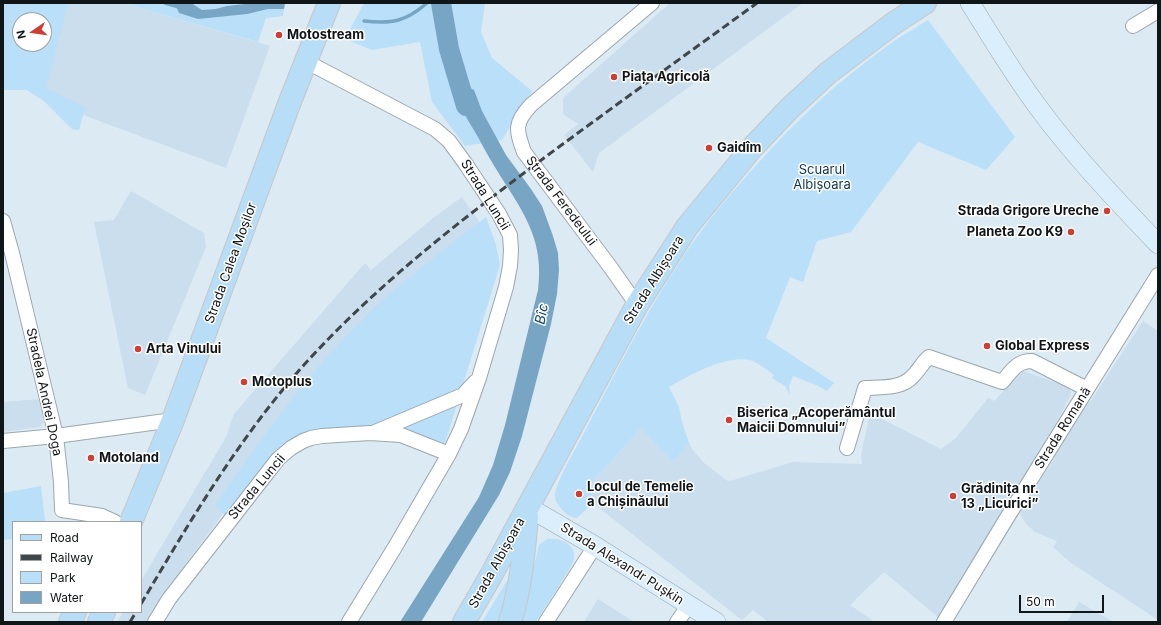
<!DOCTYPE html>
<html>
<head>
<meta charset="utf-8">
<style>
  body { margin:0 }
  #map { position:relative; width:1161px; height:625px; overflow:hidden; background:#dceaf3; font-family:Inter,sans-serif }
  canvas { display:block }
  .frame { position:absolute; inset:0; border:4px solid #101518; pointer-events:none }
  .legend { position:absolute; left:12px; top:521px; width:130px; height:92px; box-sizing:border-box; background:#fff; border:1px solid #9fa1a3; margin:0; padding:5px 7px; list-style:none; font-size:12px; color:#101518 }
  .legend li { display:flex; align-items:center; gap:8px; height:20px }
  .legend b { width:20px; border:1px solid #9fa1a3 }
  .north { position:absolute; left:12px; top:12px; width:40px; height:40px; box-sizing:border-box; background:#fff; border:1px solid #9fa1a3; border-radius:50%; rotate:257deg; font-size:11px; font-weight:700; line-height:16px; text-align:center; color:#101518 }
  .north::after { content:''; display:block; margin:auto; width:14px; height:18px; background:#cd3f35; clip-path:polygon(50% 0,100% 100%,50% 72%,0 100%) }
  .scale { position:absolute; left:1019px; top:595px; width:85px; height:18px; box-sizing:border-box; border:2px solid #101518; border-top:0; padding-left:5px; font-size:12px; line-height:14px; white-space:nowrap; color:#101518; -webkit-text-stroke:3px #fff; paint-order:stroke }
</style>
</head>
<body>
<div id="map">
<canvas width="1161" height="625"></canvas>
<div class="frame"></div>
<ul class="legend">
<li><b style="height:5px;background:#b7ddf7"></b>Road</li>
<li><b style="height:5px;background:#40474b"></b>Railway</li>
<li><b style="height:11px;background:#b9dff9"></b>Park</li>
<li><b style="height:11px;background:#78a5c3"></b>Water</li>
</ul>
<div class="north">N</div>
<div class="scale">50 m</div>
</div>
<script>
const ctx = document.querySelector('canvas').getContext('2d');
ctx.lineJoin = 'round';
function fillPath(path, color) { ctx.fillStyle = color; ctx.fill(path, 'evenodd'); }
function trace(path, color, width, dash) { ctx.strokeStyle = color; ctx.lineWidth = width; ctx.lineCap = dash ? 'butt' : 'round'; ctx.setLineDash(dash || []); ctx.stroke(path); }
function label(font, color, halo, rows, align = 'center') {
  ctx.font = font + ' Inter,sans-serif'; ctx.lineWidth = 3; ctx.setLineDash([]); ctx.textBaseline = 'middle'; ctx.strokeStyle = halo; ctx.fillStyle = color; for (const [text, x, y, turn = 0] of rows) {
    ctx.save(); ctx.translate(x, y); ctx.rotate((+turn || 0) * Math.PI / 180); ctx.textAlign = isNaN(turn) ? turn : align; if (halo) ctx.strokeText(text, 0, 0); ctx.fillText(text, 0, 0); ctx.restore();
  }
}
fillPath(new Path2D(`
  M3,3H124L270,46L226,168L83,115L79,130L72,129L44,101L27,90H3ZM20,20H44V44H20Z
  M670,3H803L599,153L593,172L564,135L578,124L563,114V98Z
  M131,191L204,233L206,247L145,395L128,388L94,222L114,220Z
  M462,197L496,245L242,488L181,570L152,622H117L123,612H141V581L226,437L234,414L365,263L371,270L433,218Z
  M1143,321L1158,331V620L1071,563L1053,547L1057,541L1035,532L1026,524L1020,514L1022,505L1030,491L1035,489L1055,457L1054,452L1084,403L1090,402Z
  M1023,371L1069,387L1071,394L1049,438L939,618L884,572L850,605L875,622H768L753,610L742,620L590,501L592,496L590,484L641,428L673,462L689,443L692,449L703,462L726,480L730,481L793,462L862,464L861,455L870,413L941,449L956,438L988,398L994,401Z
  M40,399L44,421L42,425L39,427L3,432V402Z
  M598,599L634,622H584Z
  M1079,602L1114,622H1067Z`), '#cadeed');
fillPath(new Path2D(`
  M3,3H68L46,88L85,107L79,130L72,129L44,101L27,90H3ZM20,20H44V44H20Z
  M124,3H285L283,16L266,18L258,42Z
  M364,3H485L481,32L492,58L532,91L502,140L465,146L432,102L420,42L372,50L345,39Z
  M928,20L1015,137L986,170L918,142L851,232L817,241L803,282L790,277L766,338L834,383L827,391L816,385L793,376L789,386L790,395L785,386L772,378L774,375C768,371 760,364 753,361C728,353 690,375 669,387L679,407L682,422L689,443L673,462L641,428L590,484L593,490L590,501L593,503L577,518C569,518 556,506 555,497C554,485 576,448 583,435C626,353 668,267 729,196C756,165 784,134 814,106C837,84 864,63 890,44C902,35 916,28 928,20Z
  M486,217L496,245L500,265L445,443L384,426L307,433L226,516L215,506C259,442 303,379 358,324C397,285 442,251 486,217Z
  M41,486L45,522H13V539L3,540V493Z
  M547,539C558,538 574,542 574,556C574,560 572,565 570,568L536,622H521L539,545Z
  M508,579L510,580L500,622H482Z`), '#b9dff9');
fillPath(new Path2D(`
  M168,3H191L202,10L216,9L227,6L245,4L285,3L284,9H268L247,14L198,19L179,13L176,6Z
  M457,81L474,90L482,111L506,155L531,189L542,206L553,236L558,253L559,270L557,294L551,324L522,436L510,472L499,495L421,622H400L479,497L493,465L505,425L538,290C544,242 526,216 501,177C493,164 485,151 478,137C471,125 462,112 459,99C457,93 458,86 457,81Z`), '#78a5c3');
trace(new Path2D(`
  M165,3L179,7
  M364,21C392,24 405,22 427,3`), '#78a5c3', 3.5);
trace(new Path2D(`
  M441,3L449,49L466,106`), '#78a5c3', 20);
const minor = new Path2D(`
  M1133,26L1158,11
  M307,62L435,129L449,141L465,163L499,214L510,235L511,250L510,266L506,287L479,378L461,429L449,454L395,547L349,622
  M3,221L12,253L56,436L61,482L62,510L102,516L115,522
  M637,305L611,268L524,152C516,130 514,123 531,105L652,3
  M375,432L463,395L475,382
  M3,441L56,436L173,420
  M847,448L865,388C881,387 902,389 913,376C919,370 923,362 929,357L1002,382C1012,371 1016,361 1032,361L1087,389
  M155,622L169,599L278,459L291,448L303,441L311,438L322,436L370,433L401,435L449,454
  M546,622L595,546
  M677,622L689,605
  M944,622L1005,521L1158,275`);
const secondary = new Path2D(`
  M970,3C992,38 1013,74 1038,107C1074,156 1116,200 1158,244
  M528,507L595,546L716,622`);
const primary = new Path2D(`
  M131,522L173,420L289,104L329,3
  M70,622L75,612
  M99,622L104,612
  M464,622L489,579L637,305L687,227L751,149L789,109L828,73L894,23L925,3
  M510,622C521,588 524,552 527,516`);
trace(minor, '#9aa7b0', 16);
trace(secondary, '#9aa7b0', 20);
trace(primary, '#c6c7c8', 24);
trace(minor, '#fff', 14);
trace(secondary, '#dbeefb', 19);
trace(primary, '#b7ddf7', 22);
trace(new Path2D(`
  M141,604C190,521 239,438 303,366C376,285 461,220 548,155C617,104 687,54 757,3
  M130,622L136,612`), '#40474b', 3, [8, 4]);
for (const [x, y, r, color] of [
  [279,35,4,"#cd3f35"],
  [614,77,4,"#cd3f35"],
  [709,148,4,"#cd3f35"],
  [1107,211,4,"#cd3f35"],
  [1071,232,4,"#cd3f35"],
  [987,346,4,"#cd3f35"],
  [138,349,4,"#cd3f35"],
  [244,382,4,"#cd3f35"],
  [729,420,4,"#cd3f35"],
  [91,458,4,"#cd3f35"],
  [579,494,4,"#cd3f35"],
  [953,496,4,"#cd3f35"]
]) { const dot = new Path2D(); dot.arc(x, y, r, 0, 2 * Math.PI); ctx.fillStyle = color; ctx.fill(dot); trace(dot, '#fff', 1.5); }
label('bold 13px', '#101518', '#fff', [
  ["Motostream",287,35],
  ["Piața Agricolă",622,77],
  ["Gaidîm",717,148],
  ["Strada Grigore Ureche",1099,211,"right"],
  ["Planeta Zoo K9",1063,232,"right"],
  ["Global Express",995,346],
  ["Arta Vinului",146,349],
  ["Motoplus",252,382],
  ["Biserica „Acoperământul",737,413],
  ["Maicii Domnului”",737,428],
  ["Motoland",99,458],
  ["Locul de Temelie",587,487],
  ["a Chișinăului",587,502],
  ["Grădinița nr.",961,489],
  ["13 „Licurici”",961,504]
], 'left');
label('13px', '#10354b', '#fff', [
  ["Scuarul",822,170],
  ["Albișoara",822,185]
]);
label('13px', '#101518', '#fff', [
  ["Strada Luncii",485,195,58],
  ["Strada Feredeului",561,201,53],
  ["Strada Calea Moșilor",231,263,-70],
  ["Strada Albișoara",654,280,-58],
  ["Stradela Andrei Doga",44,392,78],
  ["Strada Romană",1063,428,-58],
  ["Strada Luncii",257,487,-50],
  ["Strada Albișoara",497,563,-61],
  ["Strada Alexandr Pușkin",622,564,32]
]);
label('italic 14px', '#0f4766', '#fff', [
  ["Bîc",542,314,-79]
]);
</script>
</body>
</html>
